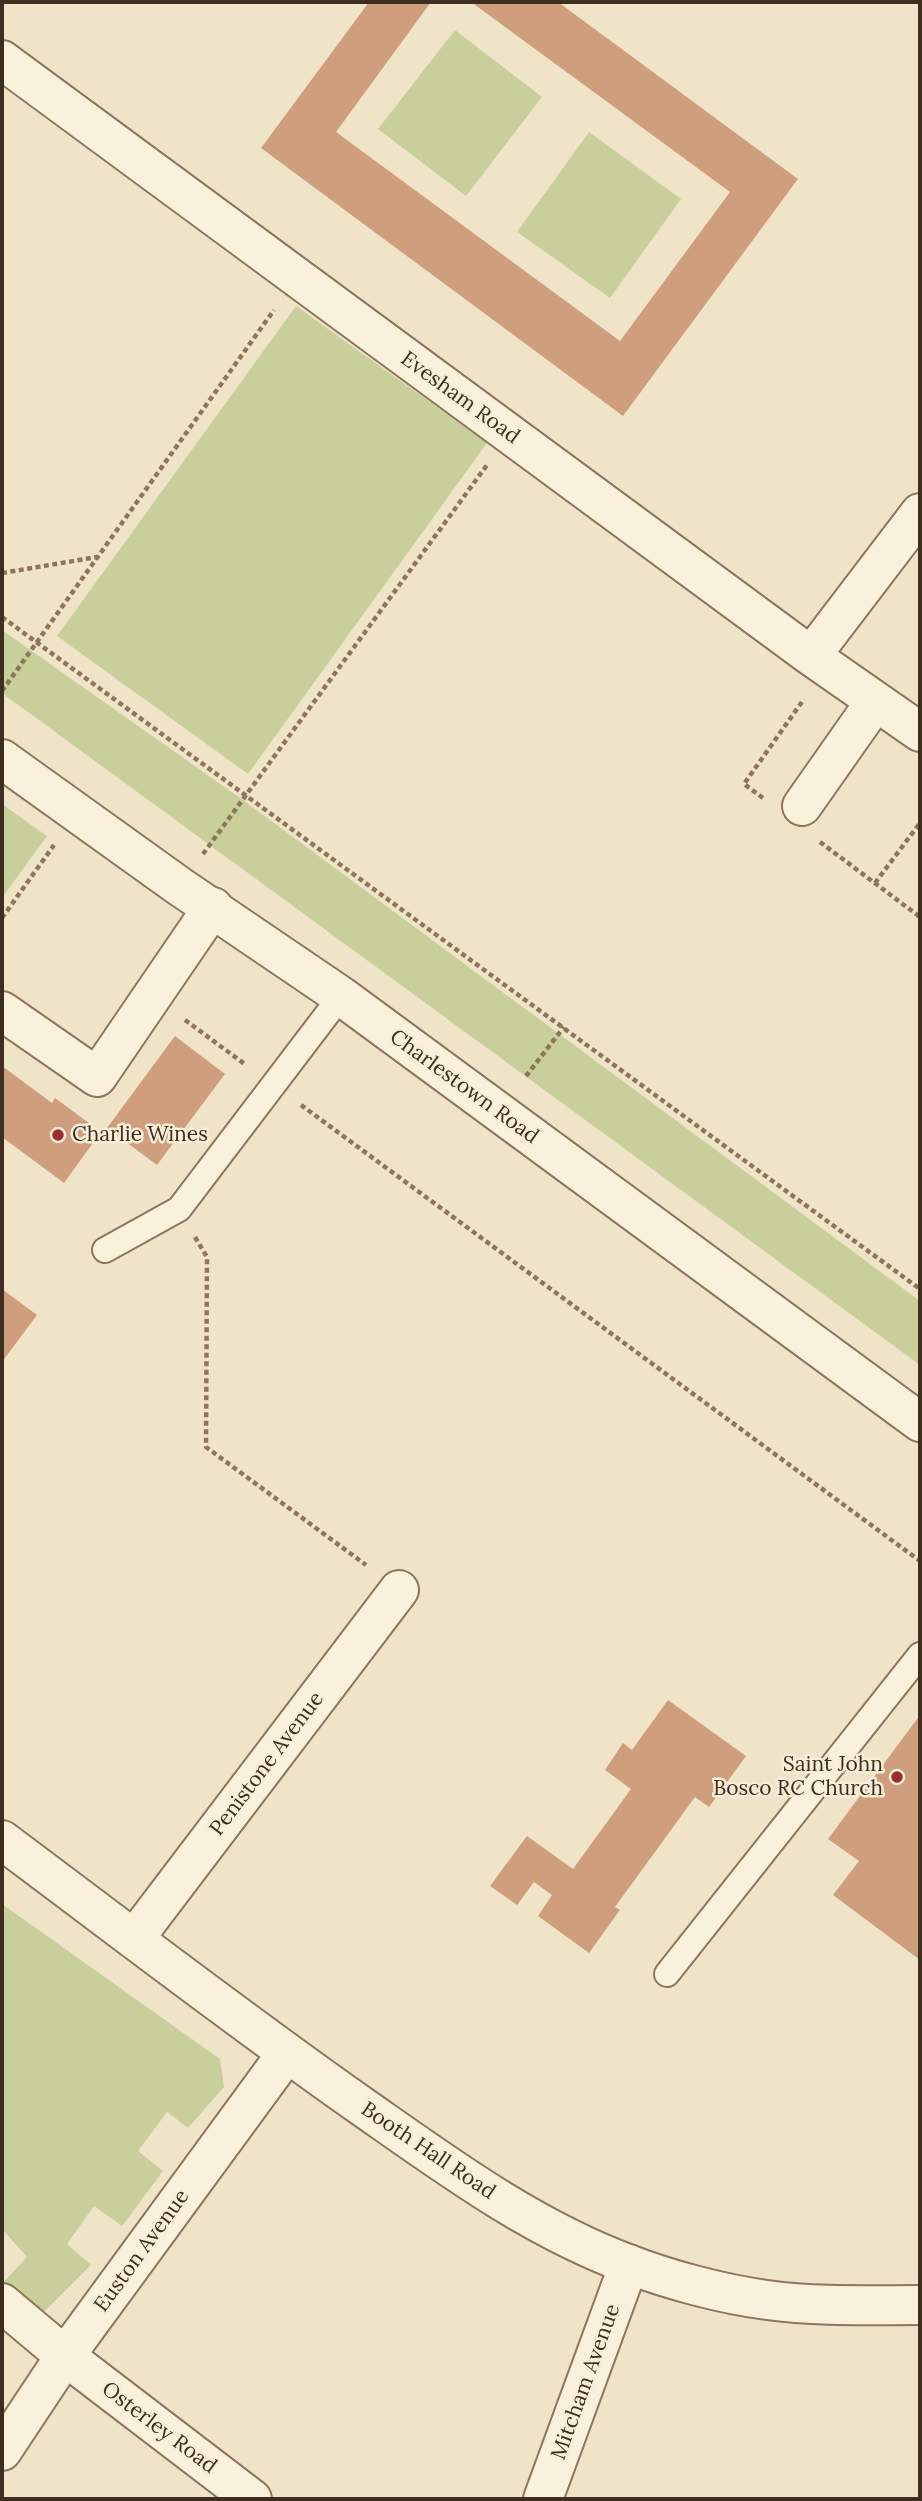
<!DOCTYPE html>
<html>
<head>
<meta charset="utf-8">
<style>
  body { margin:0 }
  #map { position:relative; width:922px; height:2501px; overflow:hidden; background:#f0e4c8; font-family:Lora,serif }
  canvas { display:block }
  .frame { position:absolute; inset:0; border:4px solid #3d2e20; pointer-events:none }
</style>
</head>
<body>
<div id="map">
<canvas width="922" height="2501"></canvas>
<div class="frame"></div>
</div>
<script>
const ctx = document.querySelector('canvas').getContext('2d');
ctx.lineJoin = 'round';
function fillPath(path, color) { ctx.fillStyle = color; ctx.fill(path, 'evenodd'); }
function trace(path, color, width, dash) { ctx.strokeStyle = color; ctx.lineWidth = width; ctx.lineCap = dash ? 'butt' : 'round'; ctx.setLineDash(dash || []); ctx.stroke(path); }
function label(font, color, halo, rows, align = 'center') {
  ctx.font = font + ' Lora,serif'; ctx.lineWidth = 5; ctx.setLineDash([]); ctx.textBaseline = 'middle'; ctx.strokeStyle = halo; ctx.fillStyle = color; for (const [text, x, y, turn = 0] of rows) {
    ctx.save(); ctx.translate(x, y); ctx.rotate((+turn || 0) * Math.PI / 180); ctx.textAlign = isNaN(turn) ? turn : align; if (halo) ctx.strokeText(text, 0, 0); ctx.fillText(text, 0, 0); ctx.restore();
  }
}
fillPath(new Path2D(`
  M455,30L542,97L466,196L378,129Z
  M589,132L681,199L610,298L517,232Z
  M296,306L487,443L248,774L57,636Z
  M2,630L243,800L920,1301V1365L2,693Z
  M2,804L47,836L2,898Z
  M2,1904L220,2059L224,2087L188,2128L167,2112L138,2151L163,2171L122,2226L94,2206L67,2244L91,2265L43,2313L2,2286V2284L27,2257L2,2229Z`), '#c9cf9b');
fillPath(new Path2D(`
  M369,2H431L336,132L620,341L730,192L471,2H558L798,179L623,416L261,148Z
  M175,1036L225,1074L157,1165L107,1128Z
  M2,1066L52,1103L55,1098L93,1126L90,1130L98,1136L64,1183L2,1137Z
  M2,1289L37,1315L2,1362Z
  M668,1700L746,1756L709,1807L695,1797L615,1907L620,1910L589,1953L538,1916L552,1895L534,1882L517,1905L490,1886L527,1836L573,1869L631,1789L605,1770L623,1743L632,1750Z
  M920,1715V1960L833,1895L859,1861L828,1839Z`), '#cf9f7d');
const service = new Path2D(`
  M105,1250L179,1209L341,996
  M667,1974L920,1655`);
const minor = new Path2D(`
  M2,60L811,656L920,732
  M811,656L920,513
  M802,806L875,702
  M2,1011L97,1077L213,907
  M2,1840C121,1929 239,2020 360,2105C446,2165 529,2227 628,2264C670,2280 722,2294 767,2300C817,2307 869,2305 920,2305
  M134,1939L399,1590
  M2,2303L65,2356L252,2499
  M2,2451L65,2356L287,2053
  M543,2499L629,2264`);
const tertiary = new Path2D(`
  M2,759L179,886L341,996L920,1422`);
trace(service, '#8d765c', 28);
trace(minor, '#8d765c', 42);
trace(tertiary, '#8d765c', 42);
trace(new Path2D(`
  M2,573L97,557
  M2,617L920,1289
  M2,691L274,310
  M763,798L744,784L804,699
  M820,842L920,917
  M203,854L487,465
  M875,883L920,823
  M2,918L54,845
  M185,1020L246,1065
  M526,1076L564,1027
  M301,1105L920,1561
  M195,1237L207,1257L206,1447L366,1565`), '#8d765c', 4.5, [5, 3.5]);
trace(service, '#faf1dc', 24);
trace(minor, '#faf1dc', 38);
trace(tertiary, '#faf1dc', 38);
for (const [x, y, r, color] of [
  [58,1135,7,"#9e2a2b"],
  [897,1777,7,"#9e2a2b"]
]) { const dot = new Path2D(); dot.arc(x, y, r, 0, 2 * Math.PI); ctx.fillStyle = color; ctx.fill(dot); trace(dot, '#f7eed8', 2.5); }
label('21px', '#3d2e20', '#f7eed8', [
  ["Evesham Road",460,398,36],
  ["Charlestown Road",464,1087,36],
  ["Penistone Avenue",267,1764,-53],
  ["Booth Hall Road",428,2151,34],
  ["Euston Avenue",142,2251,-54],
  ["Mitcham Avenue",586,2382,-70],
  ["Osterley Road",159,2428,37]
]);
label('21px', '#3d2e20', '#f7eed8', [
  ["Charlie Wines",72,1135],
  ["Saint John",883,1765,"right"],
  ["Bosco RC Church",883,1789,"right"]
], 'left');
</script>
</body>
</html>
